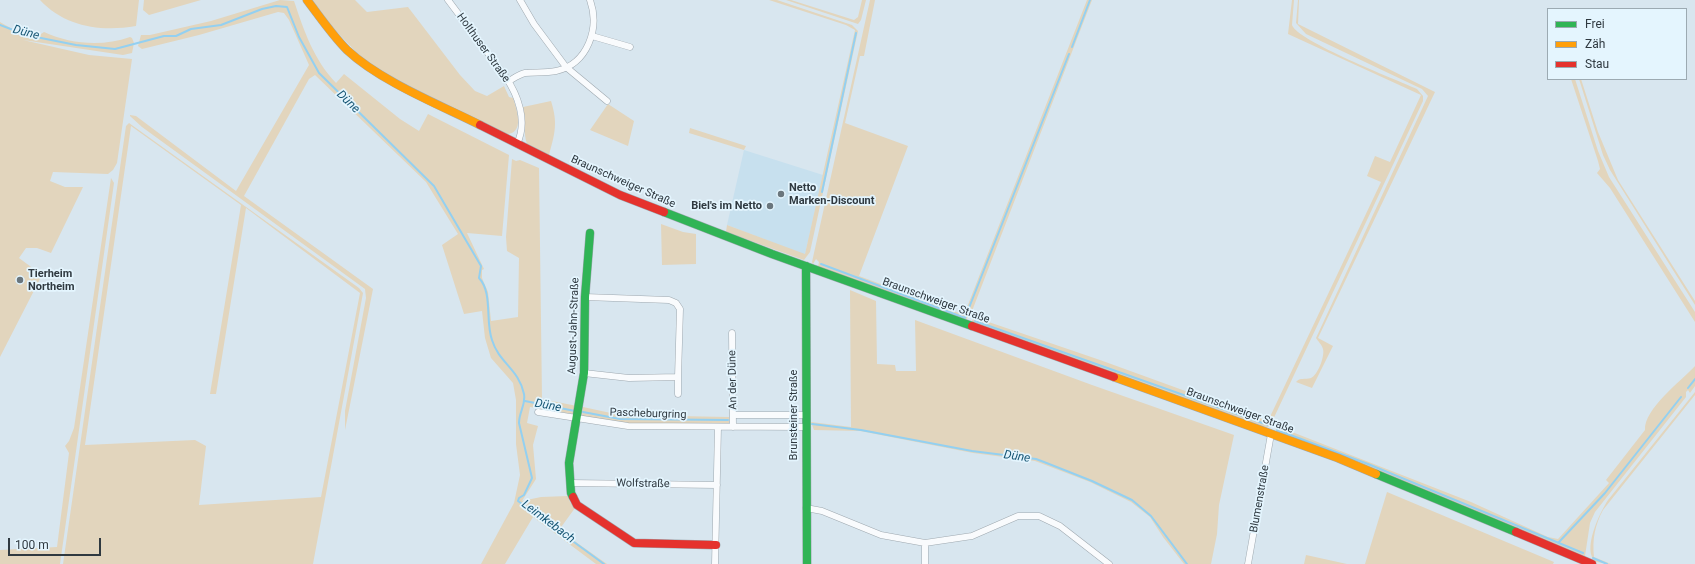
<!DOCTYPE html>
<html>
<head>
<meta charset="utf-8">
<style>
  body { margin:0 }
  #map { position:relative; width:1695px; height:564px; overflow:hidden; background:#d8e6ef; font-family:Roboto,sans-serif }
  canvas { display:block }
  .legend { position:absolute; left:1547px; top:8px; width:140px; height:72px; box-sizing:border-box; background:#e4f5fe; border:1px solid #9caab2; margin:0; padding:5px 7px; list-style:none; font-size:12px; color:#2f3940 }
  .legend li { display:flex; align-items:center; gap:8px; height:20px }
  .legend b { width:20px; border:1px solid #9caab2 }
  .scale { position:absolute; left:8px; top:538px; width:93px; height:18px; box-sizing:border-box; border:2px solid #2f3940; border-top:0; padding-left:5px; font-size:12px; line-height:14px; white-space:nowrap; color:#2f3940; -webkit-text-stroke:3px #e4f5fe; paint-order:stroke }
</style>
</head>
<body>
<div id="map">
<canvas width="1695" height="564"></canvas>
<ul class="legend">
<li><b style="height:5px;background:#30b455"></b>Frei</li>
<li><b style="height:5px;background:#ff9f0a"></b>Zäh</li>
<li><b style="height:5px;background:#e5322d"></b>Stau</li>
</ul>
<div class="scale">100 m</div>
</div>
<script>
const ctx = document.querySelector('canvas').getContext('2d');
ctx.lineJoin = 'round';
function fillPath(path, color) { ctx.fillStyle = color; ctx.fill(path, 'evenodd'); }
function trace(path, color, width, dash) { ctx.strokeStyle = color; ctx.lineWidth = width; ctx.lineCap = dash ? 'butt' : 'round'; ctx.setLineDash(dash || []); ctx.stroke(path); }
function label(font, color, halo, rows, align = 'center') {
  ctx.font = font + ' Roboto,sans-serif'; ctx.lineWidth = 3.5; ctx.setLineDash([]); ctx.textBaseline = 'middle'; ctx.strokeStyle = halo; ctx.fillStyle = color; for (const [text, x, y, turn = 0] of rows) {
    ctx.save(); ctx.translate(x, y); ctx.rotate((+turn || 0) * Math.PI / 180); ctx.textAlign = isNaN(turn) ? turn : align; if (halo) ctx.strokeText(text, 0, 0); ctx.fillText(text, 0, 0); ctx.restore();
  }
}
fillPath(new Path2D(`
  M744,150L823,175L805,255L727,225Z`), '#c7e0ee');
fillPath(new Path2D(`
  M40,0H139L136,26C101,32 65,27 40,0Z
  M144,0H201L149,15L143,10Z
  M280,0L294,1C304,31 314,60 336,83L344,74L400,119L419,131L428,114L509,155L502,236L467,233L484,269L482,270V278L488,292L491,321L518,317L519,258L507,251L506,237L512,159L516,161L520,160L539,168L542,399L577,406L573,414L530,407L527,423L538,426L533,445L536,479L522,501L541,497L568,496L570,502L575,508L559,530L607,564H596L533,517L505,564H481L514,503L520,475L516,444V400L513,383L491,358L485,338L482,311L464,314L442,245L458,234L426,182L315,75L309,79L244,196L373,289L345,430V411L366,298L365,289L142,127L130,116V115L136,116L236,191L309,65L289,20L284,13L278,12L199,35L142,49L138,46L141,35H150L211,21Z
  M312,0H355L367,12L408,7L460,75L475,91L487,96L504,86L509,97L513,98C517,110 525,134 506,134L402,83L362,58L332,27Z
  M769,0H777L852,25L858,31L810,252L804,260L726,232L727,225L805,254L855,30L846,25Z
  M786,0H791L854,20L858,17L862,0H866L861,20L858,24Z
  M870,0H875L864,56H860L845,123L908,146L859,276L964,315L1087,0H1092L972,311L966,320L818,267L819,262L816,259L813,264L812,262Z
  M1292,0H1294L1292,25C1297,41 1397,80 1417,89L1423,96V101L1270,426L1266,428L971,323L974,317L1100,360L1268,421L1381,182L1367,176L1375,156L1390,162L1421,95L1288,34Z
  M1298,0H1299L1298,24L1435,92L1318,338L1333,346L1312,388L1296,382C1300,377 1305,380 1311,378C1318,375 1325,356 1323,349C1322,345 1318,341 1316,338L1428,96L1422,89L1306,34L1296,23Z
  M0,22C13,30 26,36 41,34L44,32C70,44 102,47 130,37L132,38L134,43L132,53L123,55L23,40L89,55L132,59L117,163L113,170L108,174L53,172L50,181L65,187H83L51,253L37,248H26L19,258L42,275L0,357Z
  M1571,79H1575L1598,151L1609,177L1695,312V322L1610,188L1597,173L1600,169L1598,161Z
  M1579,79H1581L1598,132L1618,180L1695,301V305L1610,170L1603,155Z
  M551,101C558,123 555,133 549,155L527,144C523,133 526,119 523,107Z
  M608,104L634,121L628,146L590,130Z
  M129,123L359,288L363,293L313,564H63L126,126ZM131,126L241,205L210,394H216L246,208L360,293L321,497L199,505L206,446L195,440L85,445Z
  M690,128L746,146L744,150L689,133Z
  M111,178L114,183L60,564H0V550L57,547L69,453L65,446L69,441L74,428Z
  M661,224L683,232L696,234V264L662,265Z
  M850,290L876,301L877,364L895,365L896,371H916L915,320L1092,385L1234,435L1219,505L1217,534L1211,564H1184L1163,537L1150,517L1131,502L1090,482L1035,461L973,453L860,431L814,430L811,422L851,427Z
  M1695,366V386L1690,393L1688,390L1686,392V397L1595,512L1590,523L1585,556L1277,432L1275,428L1287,430L1471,502L1548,537L1558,539L1609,483L1606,480L1645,430C1644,409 1681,381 1695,366Z
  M1695,392V395L1603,510C1595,525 1592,539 1594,557L1611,564L1596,562C1581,551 1600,512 1608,500Z
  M583,407L620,415L729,417V424L622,423L584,417L582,415Z
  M1387,492L1554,562L1553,564H1365Z
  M1306,555L1347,564H1304Z`), '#e2d5bd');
trace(new Path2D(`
  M0,25L26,35L76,45L115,49L164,36H176L191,29L221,25L262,9L276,6L287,7L299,37L319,73L434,186L481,266L479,278C493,293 485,321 492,340C499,363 519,369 524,394C526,405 519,412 519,423L532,478L524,495L519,498L518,501L604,564
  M1072,47L1090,0
  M822,192L856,33
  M821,264L965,318L1069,54
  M975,321L1268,425
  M1688,388L1695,379
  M525,401L575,411
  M583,412L620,419L728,420
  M812,424L861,430L972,451L1036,459L1044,462L1092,481L1132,500L1151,516L1187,564
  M1277,430L1368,464L1583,553
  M1559,542L1605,493L1681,397
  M1593,558L1607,564`), '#93d0f1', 2);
const street = new Path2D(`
  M448,0L505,76C518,95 528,121 517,144
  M520,0L534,24L566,67L607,101
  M592,36L630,47
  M509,81C514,78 520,74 525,73C535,72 546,73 556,71C588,64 600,28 590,0
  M732,333L733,427
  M584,373L629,378L678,377L680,309L676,303L669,300L585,297
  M678,377V394
  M538,412L628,426L805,427
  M733,415H805
  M570,483L717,485
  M806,508L822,511L881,535L925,543L972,536L1018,516H1039L1060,526L1109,564
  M715,564L718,427
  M925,564V543
  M1248,564L1271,434`);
const fast = new Path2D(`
  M664,212L772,254L972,326
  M806,266L807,564
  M1376,474L1516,532
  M573,497L571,493L569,463L584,373L585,297L590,233`);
const slow = new Path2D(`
  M307,0C320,17 332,35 347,50C380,81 440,105 480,125
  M1114,377L1338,458L1376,474`);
const jam = new Path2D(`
  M480,125L620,195L664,212
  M972,326L1114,377
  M573,497L577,505L634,543L716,545
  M1516,532L1592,564`);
trace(street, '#9ea8af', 7);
trace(fast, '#9ea8af', 9);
trace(slow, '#9ea8af', 9);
trace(jam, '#9ea8af', 9);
trace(street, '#f9fbfd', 6);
trace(fast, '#30b455', 8);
trace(slow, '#ff9f0a', 8);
trace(jam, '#e5322d', 8);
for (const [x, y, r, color] of [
  [781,194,4,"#6a767d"],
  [770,206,4,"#6a767d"],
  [20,280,4,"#6a767d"]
]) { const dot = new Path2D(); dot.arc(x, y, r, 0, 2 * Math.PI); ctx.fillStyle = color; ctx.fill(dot); trace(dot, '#e4f5fe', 1.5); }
label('11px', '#2f3940', '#e4f5fe', [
  ["Holthuser Straße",483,48,54],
  ["Braunschweiger Straße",623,182,24],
  ["Braunschweiger Straße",936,301,20],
  ["August-Jahn-Straße",574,326,-88],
  ["An der Düne",733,380,-91],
  ["Braunschweiger Straße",1240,411,20],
  ["Pascheburgring",648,414,2],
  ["Brunsteiner Straße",794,415,-90],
  ["Wolfstraße",643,484,1],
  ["Blumenstraße",1260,499,-80]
]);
label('bold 11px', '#2f3940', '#e4f5fe', [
  ["Netto",789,188],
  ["Marken-Discount",789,201],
  ["Biel's im Netto",762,206,"right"],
  ["Tierheim",28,274],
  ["Northeim",28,287]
], 'left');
label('italic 12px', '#175674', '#e4f5fe', [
  ["Düne",26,33,15],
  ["Düne",348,102,44],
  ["Düne",548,406,11],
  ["Düne",1017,457,9],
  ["Leimkebach",548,522,37]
]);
</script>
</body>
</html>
